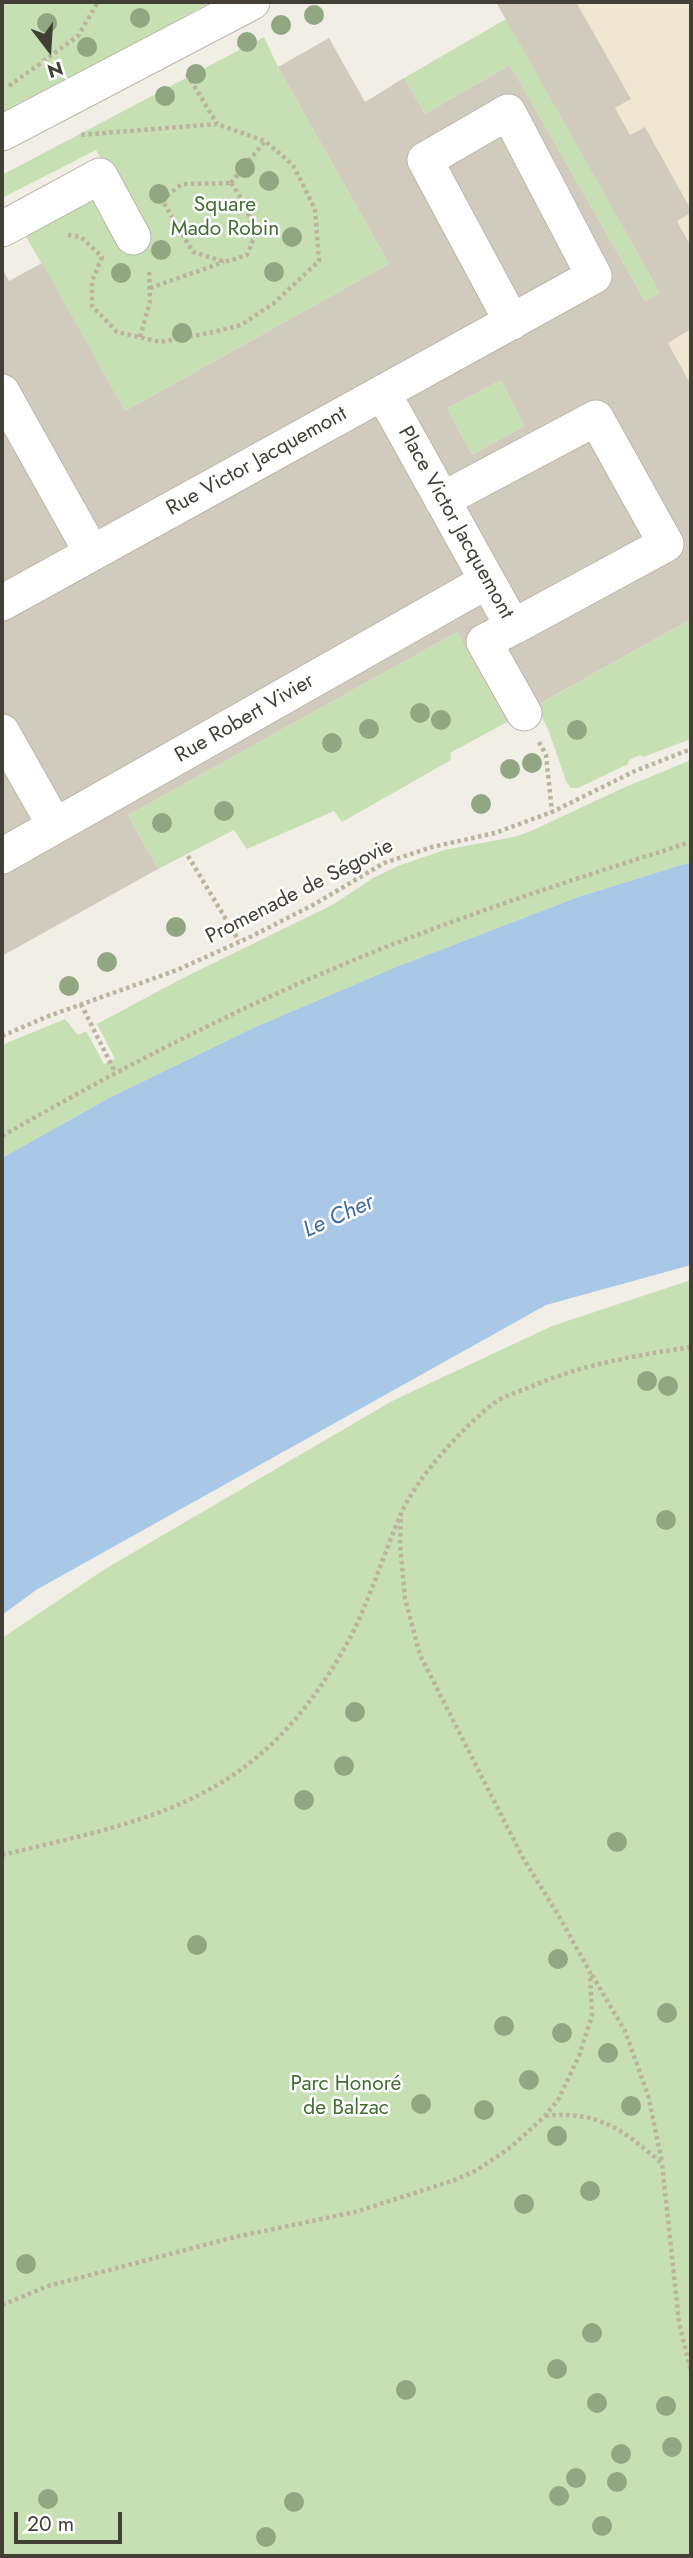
<!DOCTYPE html>
<html>
<head>
<meta charset="utf-8">
<style>
  body { margin:0 }
  #map { position:relative; width:693px; height:2558px; overflow:hidden; background:#f1eee6; font-family:Jost,sans-serif }
  canvas { display:block }
  .frame { position:absolute; inset:0; border:4px solid #423f36; pointer-events:none }
  .north { position:absolute; left:14px; top:14px; width:70px; height:70px; -webkit-text-stroke:5px #fff; paint-order:stroke; rotate:163deg; font-size:19px; font-weight:700; line-height:28px; text-align:center; color:#423f36 }
  .north::after { content:''; display:block; margin:auto; width:24px; height:32px; background:#423f36; clip-path:polygon(50% 0,100% 100%,50% 72%,0 100%) }
  .scale { position:absolute; left:14px; top:2512px; width:108px; height:32px; box-sizing:border-box; border:4px solid #423f36; border-top:0; padding-left:9px; font-size:21px; line-height:24px; white-space:nowrap; color:#423f36; -webkit-text-stroke:5px #fff; paint-order:stroke }
</style>
</head>
<body>
<div id="map">
<canvas width="693" height="2558"></canvas>
<div class="frame"></div>
<div class="north">N</div>
<div class="scale">20 m</div>
</div>
<script>
const ctx = document.querySelector('canvas').getContext('2d');
ctx.lineJoin = 'round';
function fillPath(path, color) { ctx.fillStyle = color; ctx.fill(path, 'evenodd'); }
function trace(path, color, width, dash) { ctx.strokeStyle = color; ctx.lineWidth = width; ctx.lineCap = dash ? 'butt' : 'round'; ctx.setLineDash(dash || []); ctx.stroke(path); }
function label(font, color, halo, rows, align = 'center') {
  ctx.font = font + ' Jost,sans-serif'; ctx.lineWidth = 5; ctx.setLineDash([]); ctx.textBaseline = 'middle'; ctx.strokeStyle = halo; ctx.fillStyle = color; for (const [text, x, y, turn = 0] of rows) {
    ctx.save(); ctx.translate(x, y); ctx.rotate((+turn || 0) * Math.PI / 180); ctx.textAlign = isNaN(turn) ? turn : align; if (halo) ctx.strokeText(text, 0, 0); ctx.fillText(text, 0, 0); ctx.restore();
  }
}
fillPath(new Path2D(`
  M496,2H691V385L645,301L660,292Z`), '#f0e7d3');
fillPath(new Path2D(`
  M2,2H211L2,116Z
  M506,19L660,293L645,301L510,65L425,114L404,78Z
  M264,37L278,67L389,264L125,411L20,226L112,177L96,150L2,198V175Z
  M501,380L524,426L472,455L447,408Z
  M691,619V739L643,757L640,755L629,760L628,764L578,788H571L566,781L548,729L536,706Z
  M457,632L507,722L450,753L451,760L342,822L334,811L247,849L234,830L158,869L128,815Z
  M691,760V862L578,897L396,967L253,1028L109,1098L2,1158V1045L65,1019L78,1035L86,1031L104,1064L115,1059L97,1024L185,977L332,905L375,877L398,866L444,850L514,837L531,831L623,788Z
  M691,1280V2556H2V1638L105,1569L392,1401L552,1326Z`), '#c7e0b3');
fillPath(new Path2D(`
  M691,862V1265L546,1305L36,1590L2,1615V1158L109,1098L253,1028L396,967L578,897Z`), '#a9c7e6');
fillPath(new Path2D(`
  M496,2H576L631,99L615,108L630,135L645,127L691,210V213L677,221L691,247V329L668,343L691,385V619L507,722L457,632L128,815L158,869L2,956V268L9,281L42,263L125,411L389,264L278,67L329,38L365,102L404,78L425,114L510,65L645,301L660,293ZM501,380L524,426L472,455L447,408Z`), '#d1cbbd');
const minor = new Path2D(`
  M2,133L252,2
  M2,229L100,176L133,237
  M2,392L92,553
  M383,393L513,627L484,642L524,713
  M442,500L596,418L666,544L513,627
  M2,603L594,276L508,112L425,160L512,322
  M2,732L55,826
  M2,856L487,581`);
trace(minor, '#bbb7aa', 37);
trace(new Path2D(`
  M187,74L217,124
  M9,86L78,36L98,2
  M231,183L245,204L255,235L247,255L225,262L193,252L162,200L182,184Z
  M231,183L265,141
  M68,235L81,237L102,257L92,281V306L117,332L160,342L209,333L241,325L274,303L319,261L315,209L293,165L265,141L217,124L79,135
  M150,288L224,262
  M140,337L150,302L149,269
  M539,742L546,755L552,812
  M188,856L239,941
  M81,1004L115,1072
  M2,1036L46,1017L177,970L250,937L313,905L384,863L432,847L495,833L552,812L635,771L691,749
  M2,1136C112,1073 225,1014 342,965C456,917 574,879 691,842
  M2,1855C87,1834 182,1818 252,1761C294,1728 325,1684 350,1638C370,1599 383,1556 400,1516C416,1478 462,1428 494,1403C504,1396 517,1392 528,1388C582,1364 634,1356 691,1347
  M592,1975L625,2031L648,2095L662,2162
  M545,2116C600,2110 623,2131 662,2163L679,2323L691,2372
  M2,2305L48,2286L235,2237L355,2212L455,2180L477,2170L511,2147L545,2116L558,2100L579,2056L592,2016L590,1972L560,1918L523,1858L420,1655L405,1599L400,1544L401,1513`), '#bbb39d', 4.5, [3.5, 3.5]);
trace(minor, '#fff', 35);
ctx.fillStyle = '#90a782';
for (const [x, y] of [
  [314,15],
  [140,18],
  [47,23],
  [281,25],
  [247,42],
  [87,47],
  [196,74],
  [165,96],
  [245,168],
  [269,181],
  [159,194],
  [292,237],
  [161,250],
  [274,272],
  [121,273],
  [182,333],
  [420,713],
  [441,720],
  [369,729],
  [577,730],
  [332,743],
  [532,763],
  [510,769],
  [481,804],
  [224,811],
  [162,823],
  [176,927],
  [107,962],
  [69,986],
  [647,1381],
  [668,1386],
  [666,1520],
  [355,1712],
  [344,1766],
  [304,1800],
  [617,1842],
  [197,1945],
  [558,1959],
  [667,2013],
  [504,2026],
  [562,2033],
  [608,2053],
  [529,2080],
  [421,2104],
  [631,2106],
  [484,2110],
  [557,2136],
  [590,2191],
  [524,2204],
  [26,2264],
  [592,2333],
  [557,2369],
  [406,2390],
  [597,2403],
  [666,2406],
  [672,2447],
  [621,2454],
  [576,2478],
  [617,2482],
  [559,2496],
  [48,2499],
  [294,2502],
  [602,2526],
  [266,2537]
]) { ctx.beginPath(); ctx.arc(x, y, 10, 0, 2 * Math.PI); ctx.fill(); }
label('21px', '#416d31', '#fff', [
  ["Square",225,206],
  ["Mado Robin",225,230],
  ["Parc Honoré",346,2085],
  ["de Balzac",346,2109]
]);
label('21px', '#423f36', '#fff', [
  ["Rue Victor Jacquemont",257,462,-29],
  ["Place Victor Jacquemont",455,523,61],
  ["Rue Robert Vivier",245,719,-30],
  ["Promenade de Ségovie",300,892,-27]
]);
label('italic 23px', '#3d6ca0', '#fff', [
  ["Le Cher",339,1217,-24]
]);
</script>
</body>
</html>
